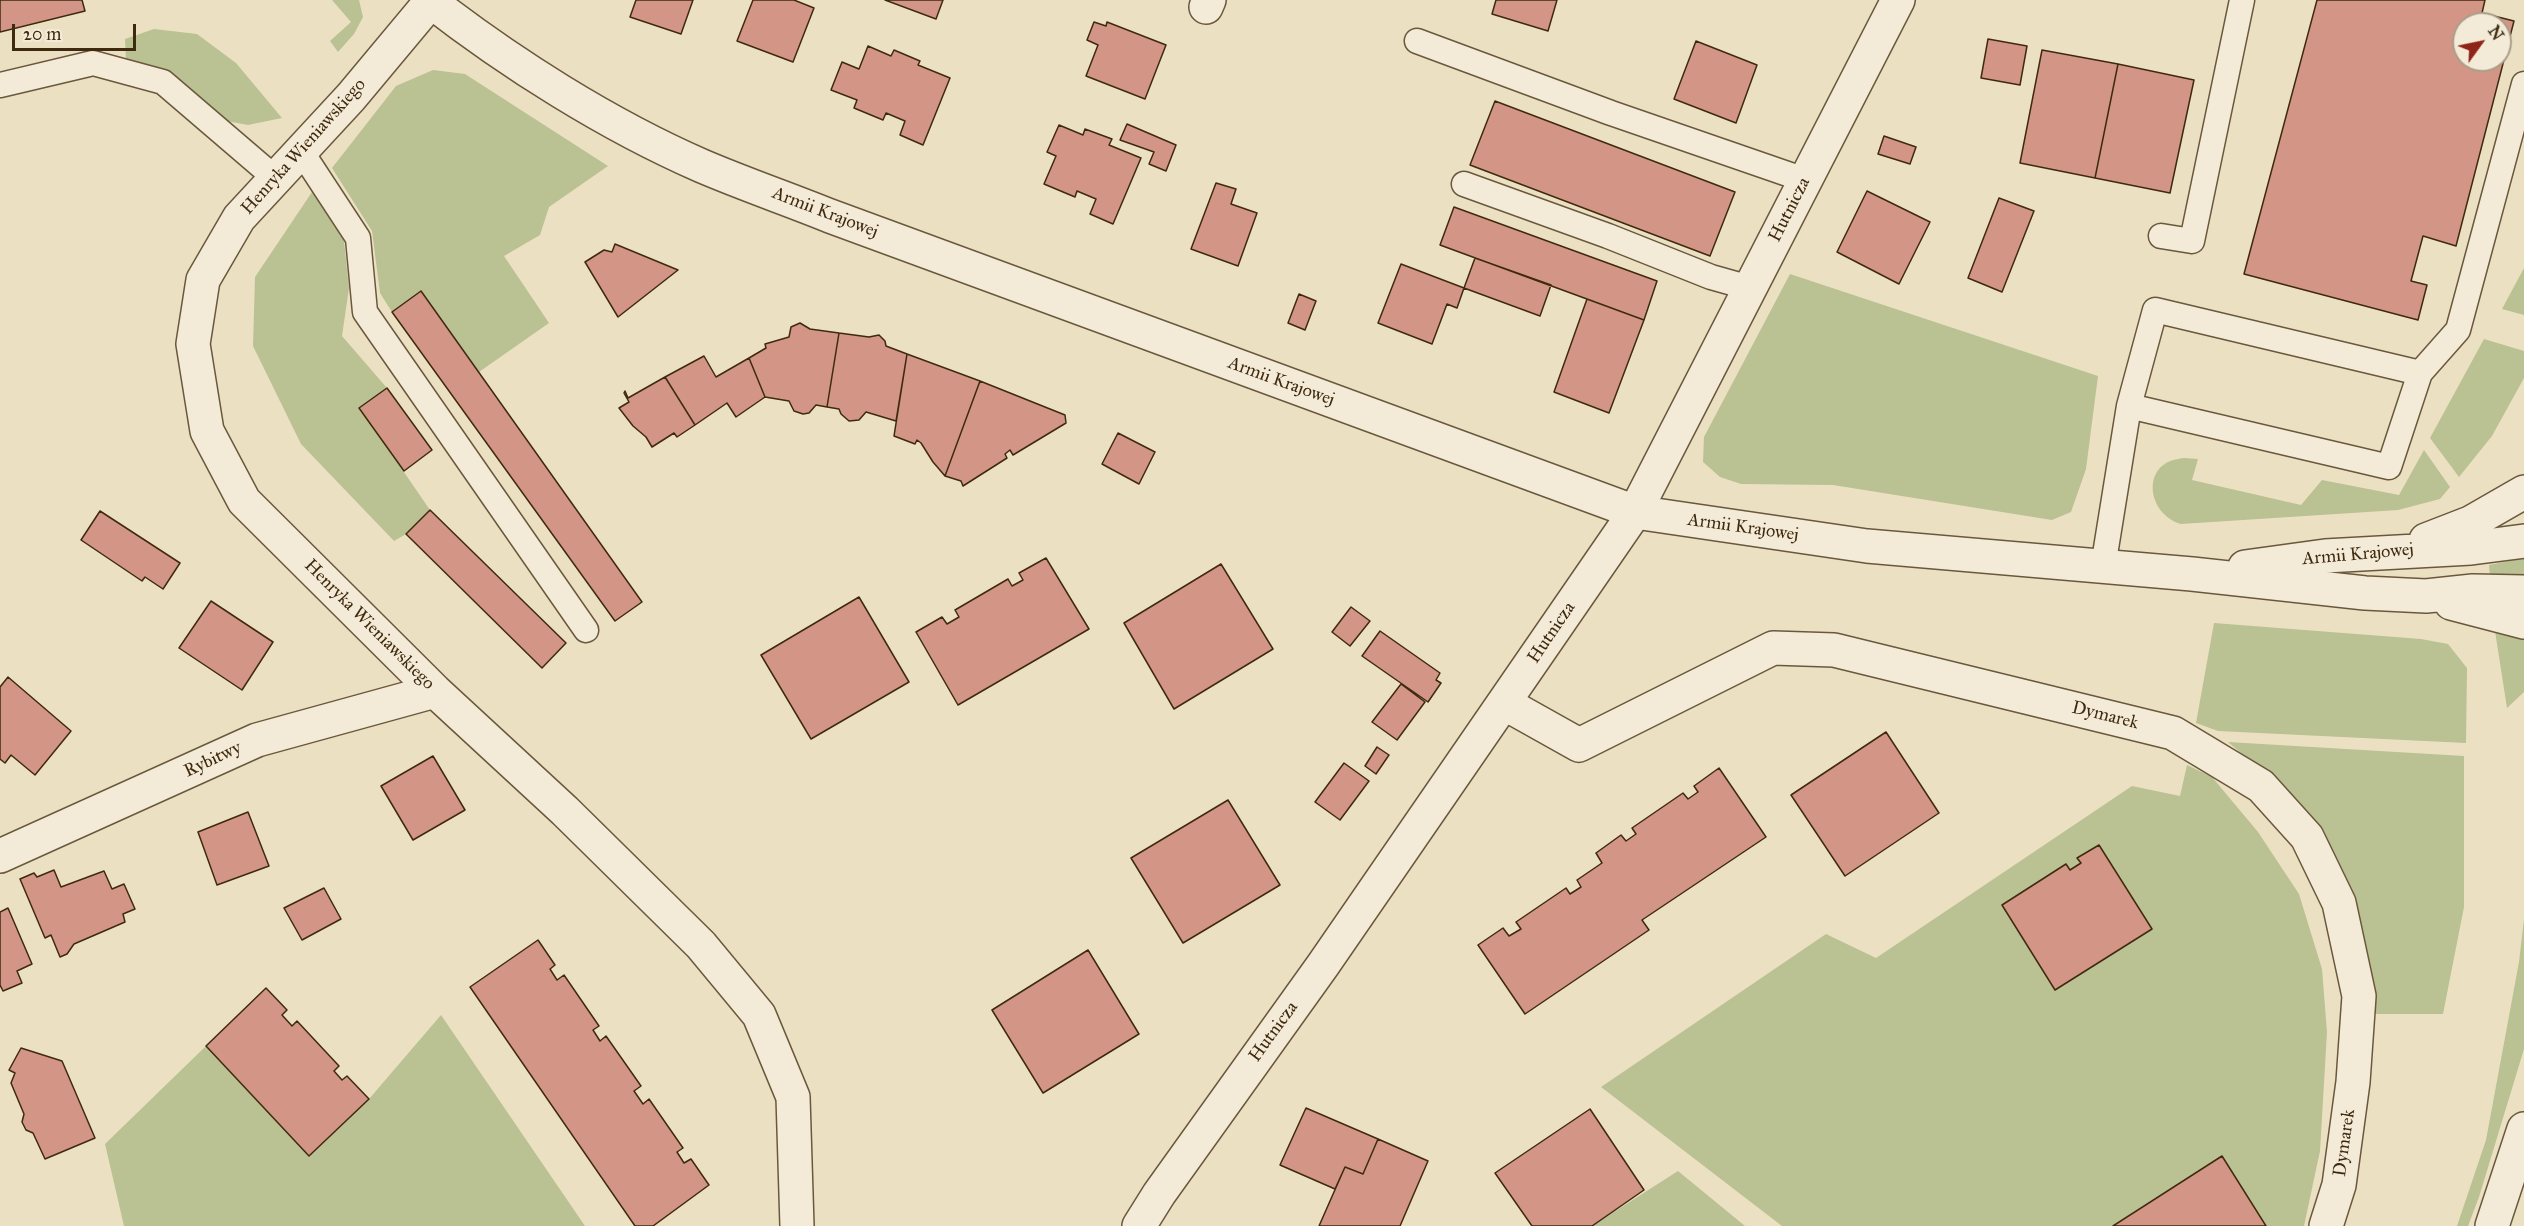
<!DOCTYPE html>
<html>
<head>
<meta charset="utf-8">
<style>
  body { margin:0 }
  #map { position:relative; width:2524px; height:1226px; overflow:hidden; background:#ece0c3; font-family:"IM FELL Great Primer",serif }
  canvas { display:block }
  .north { position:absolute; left:2452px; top:12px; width:60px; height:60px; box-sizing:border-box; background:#f3ebd8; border:2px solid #ab9e88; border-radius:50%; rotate:57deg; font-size:16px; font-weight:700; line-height:24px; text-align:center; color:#3f2a0f }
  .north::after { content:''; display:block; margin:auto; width:21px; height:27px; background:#8f2418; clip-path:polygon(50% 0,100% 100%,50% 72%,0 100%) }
  .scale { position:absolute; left:12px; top:24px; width:124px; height:27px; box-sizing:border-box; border:3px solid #3f2a0f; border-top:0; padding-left:8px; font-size:18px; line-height:21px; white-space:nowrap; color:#3f2a0f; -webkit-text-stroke:4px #f3ebd8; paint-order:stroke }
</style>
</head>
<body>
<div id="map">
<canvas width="2524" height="1226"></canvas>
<div class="north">N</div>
<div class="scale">20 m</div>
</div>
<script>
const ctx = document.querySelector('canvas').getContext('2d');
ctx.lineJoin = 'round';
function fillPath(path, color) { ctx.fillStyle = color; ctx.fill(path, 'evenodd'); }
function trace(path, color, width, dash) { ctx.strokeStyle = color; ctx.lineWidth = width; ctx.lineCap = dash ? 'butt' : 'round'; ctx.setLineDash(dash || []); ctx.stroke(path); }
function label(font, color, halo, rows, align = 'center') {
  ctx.font = font + ' "IM FELL Great Primer",serif'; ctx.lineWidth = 4.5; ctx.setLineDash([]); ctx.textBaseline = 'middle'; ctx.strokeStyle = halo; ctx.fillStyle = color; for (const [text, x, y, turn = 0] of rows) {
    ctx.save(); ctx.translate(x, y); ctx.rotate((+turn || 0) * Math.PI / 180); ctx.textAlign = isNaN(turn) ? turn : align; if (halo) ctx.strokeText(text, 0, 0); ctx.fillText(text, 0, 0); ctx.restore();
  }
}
fillPath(new Path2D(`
  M332,0H359L363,17L354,34L338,52L330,41L351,22Z
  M154,29L197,34L236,63L282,118L248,125L221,120L126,60L125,39Z
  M433,70L465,74L608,166L549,207L540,235L504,256L549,323L479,372L392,312L380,293L372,231L332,168L396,86Z
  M312,192L344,241L349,288L342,336L387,388L360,408L430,510L406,534L394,541L301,444L253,346L255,277Z
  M2524,268V315L2502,309Z
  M1790,274L2098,376L2086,469L2071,512L2052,520L1833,485L1741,484L1720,477L1703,462L1704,437Z
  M2484,339L2524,351V378L2492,436L2459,477L2430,438Z
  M2424,450L2450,487L2440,499L2398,510L2181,524C2147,514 2141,465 2178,459C2184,457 2192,459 2198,459L2192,480L2301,505L2322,480L2399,495Z
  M2524,558V578H2490L2489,565Z
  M2214,623L2421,639L2448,644L2467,668L2466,743L2218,731L2196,723Z
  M2495,631L2524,636V692L2507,708Z
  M2228,742L2464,756V907L2443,1014H2367L2274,781Z
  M2187,765L2212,777L2258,832L2299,894L2322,969L2327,1032L2320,1151L2304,1226H2266L2222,1156L2113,1226H1782L1601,1087L1826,934L1876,958L2132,786L2180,796Z
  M2524,919V1049L2479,1197L2468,1226H2457L2486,1140L2519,962Z
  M441,1015L585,1226H124L105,1144L206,1046L309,1156L369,1099Z
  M1678,1171L1745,1226H1592Z`), '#bac192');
const building = new Path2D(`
  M0,0H82L85,11L0,32Z
  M636,0H693L681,34L630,17Z
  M753,0H794L814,8L793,62L737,41Z
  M885,0H943L936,19Z
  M1496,0H1557L1548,31L1492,14Z
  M2317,0H2485L2482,13L2514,21L2456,246L2423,236L2411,281L2427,285L2418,320L2244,274ZM2464,24H2500V60H2464Z
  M1094,22L1106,26L1107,22L1166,45L1145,99L1086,76L1098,45L1087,40Z
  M1988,39L2027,46L2020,85L1981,78Z
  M1696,41L1757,65L1736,123L1674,99Z
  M868,46L891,56L894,50L920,61L918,65L950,78L923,145L900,135L905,121L886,113L883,120L854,108L857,100L831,90L842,62L859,69Z
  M2042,50L2118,64L2095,178L2020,163Z
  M2118,64L2194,80L2170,193L2095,178Z
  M1495,101L1735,192L1710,256L1470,165Z
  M1127,124L1176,145L1166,171L1149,164L1154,152L1120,140Z
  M1059,125L1083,135L1085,129L1112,139L1109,145L1141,158L1113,224L1090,214L1096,199L1077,191L1075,197L1044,184L1056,156L1047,152Z
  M1884,136L1916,147L1910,164L1878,154Z
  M1216,183L1236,189L1231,204L1257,213L1238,266L1191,249Z
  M1867,191L1930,222L1899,284L1837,252Z
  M1999,198L2034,211L2002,292L1968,278Z
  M1454,207L1657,281L1644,320L1440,245Z
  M615,244L678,270L618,317L585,262L604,250L612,252Z
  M1475,258L1551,285L1540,316L1464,288Z
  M1401,264L1464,288L1457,308L1447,304L1432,344L1378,323Z
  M421,291L642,602L615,621L392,312Z
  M1299,294L1316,301L1305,330L1288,323Z
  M1587,299L1644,320L1609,413L1554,392Z
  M800,323L810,329L839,333L827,407L816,405L809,413L803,414L794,411L789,401L765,397L749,358L766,348L765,344L789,337L791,327Z
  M839,333L869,337L879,335L885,341L886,346L907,354L896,421L866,412L859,420L849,421L841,414L839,409L827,407Z
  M907,354L980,381L945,476L933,462L921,443L917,440L915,444L894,436Z
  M704,356L716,377L749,358L765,397L736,417L727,403L695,425L665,377Z
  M665,377L695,425L677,437L674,433L652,447L646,437L633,426L619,408L629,402L624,393L625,391L628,398Z
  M980,381L1065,415L1066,423L1013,455L1010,450L1005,454L1007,458L963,486L961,481L945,476Z
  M387,388L432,450L404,471L359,408Z
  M1118,433L1155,452L1139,484L1102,464Z
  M430,510L566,643L542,668L406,534Z
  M100,511L180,563L163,589L145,577L142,581L81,540Z
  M1046,558L1089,629L958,705L916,632L942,617L947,624L959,617L955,610L1008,579L1012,586L1023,580L1019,573Z
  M1221,564L1273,649L1174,709L1124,623Z
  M859,597L909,682L811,739L761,655Z
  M211,601L273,642L242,690L179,648Z
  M1351,607L1370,621L1350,646L1332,632Z
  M1380,631L1440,673L1436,680L1441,683L1428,702L1362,656Z
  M8,677L71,731L35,775L11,755L5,763L0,759V687Z
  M1401,684L1425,702L1397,740L1372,722Z
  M1886,732L1939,813L1845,876L1791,795Z
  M1377,747L1389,755L1376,774L1365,766Z
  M433,756L465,810L413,840L381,786Z
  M1344,763L1369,781L1340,820L1315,802Z
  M1719,768L1766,837L1642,920L1649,930L1525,1014L1478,945L1503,928L1509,936L1521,929L1516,922L1566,888L1570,894L1581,887L1577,880L1602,863L1596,853L1621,835L1626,841L1636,834L1632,828L1683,793L1688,799L1698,792L1694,786Z
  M1228,800L1280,885L1183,943L1131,858Z
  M248,812L269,866L217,885L198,832Z
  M2099,845L2152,929L2055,990L2002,905L2066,864L2070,870L2081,863L2077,858Z
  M54,870L61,887L104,871L112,889L124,884L135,909L123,914L125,922L74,944L67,954L60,957L51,935L45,938L20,879L34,873L37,877Z
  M324,888L341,919L302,940L284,908Z
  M8,908L32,964L17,971L22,983L3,991L0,985V912Z
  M538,940L555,965L550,969L557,980L564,975L599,1026L593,1030L600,1041L606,1036L641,1086L634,1091L643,1104L649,1099L683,1148L677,1152L684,1163L691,1159L709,1185L653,1226H635L470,987Z
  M1088,950L1139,1034L1043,1093L992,1010Z
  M266,988L287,1010L282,1015L292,1026L297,1021L339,1066L334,1071L342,1080L347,1076L369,1099L309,1156L206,1046Z
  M21,1048L62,1061L95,1138L45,1159L33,1133L26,1130L22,1122L24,1114L11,1083L15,1073L9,1070Z
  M1306,1108L1378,1139L1363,1174L1345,1167L1335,1189L1280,1165Z
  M1590,1109L1644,1190L1592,1226H1532L1495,1173Z
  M1378,1139L1428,1161L1400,1226H1319L1345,1167L1363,1174Z
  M2222,1156L2266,1226H2113Z`);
fillPath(building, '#d29586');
trace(building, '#3f2a0f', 1.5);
const service = new Path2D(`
  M1417,41L1611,113L1805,180
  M0,85L93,63L163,82L275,178
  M301,151L358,238L365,312L586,630
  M1464,184L1608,236L1711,277L1750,288
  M2161,236L2192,241L2242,0
  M2420,373L2458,330L2524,84
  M2103,567L2129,406L2155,310L2420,373L2389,467L2129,406`);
const minor = new Path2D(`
  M429,0C510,63 608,125 702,166C744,184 788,199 830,216L1635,512L1867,546L2192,574L2365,593L2426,596L2473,591L2524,592
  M432,0L351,97L239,218L203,280L193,344L207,431L244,501L435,691L565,811L701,945L759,1015L793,1097L797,1226
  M1206,7L1209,0
  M2426,540L2470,523L2524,492
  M2245,567L2325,556L2471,548L2524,541
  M2451,603L2524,622
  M1504,703L1579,745L1773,648L1834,650L2173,733L2261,786L2307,837L2339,903L2359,996L2353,1082L2339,1185L2326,1226
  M0,856L257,740L435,691
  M1139,1226L1159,1194L1323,965L1635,512L1898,0`);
const tertiary = new Path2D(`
  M2492,1226L2524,1129`);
trace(service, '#6a583c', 27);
trace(minor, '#6a583c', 36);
trace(tertiary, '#6a583c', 36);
trace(service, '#f3ebd8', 24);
trace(minor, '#f3ebd8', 33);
trace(tertiary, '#f3ebd8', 33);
label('18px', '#3f2a0f', '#f3ebd8', [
  ["Henryka Wieniawskiego",304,147,-48],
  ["Hutnicza",1790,210,-63],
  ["Armii Krajowej",825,213,21],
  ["Armii Krajowej",1281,382,20],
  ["Armii Krajowej",1743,528,8],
  ["Armii Krajowej",2358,555,-5],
  ["Henryka Wieniawskiego",369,625,45],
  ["Hutnicza",1552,633,-56],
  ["Dymarek",2105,716,14],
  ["Rybitwy",213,760,-25],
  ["Hutnicza",1274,1032,-54],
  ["Dymarek",2345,1143,-82]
]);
</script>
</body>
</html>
